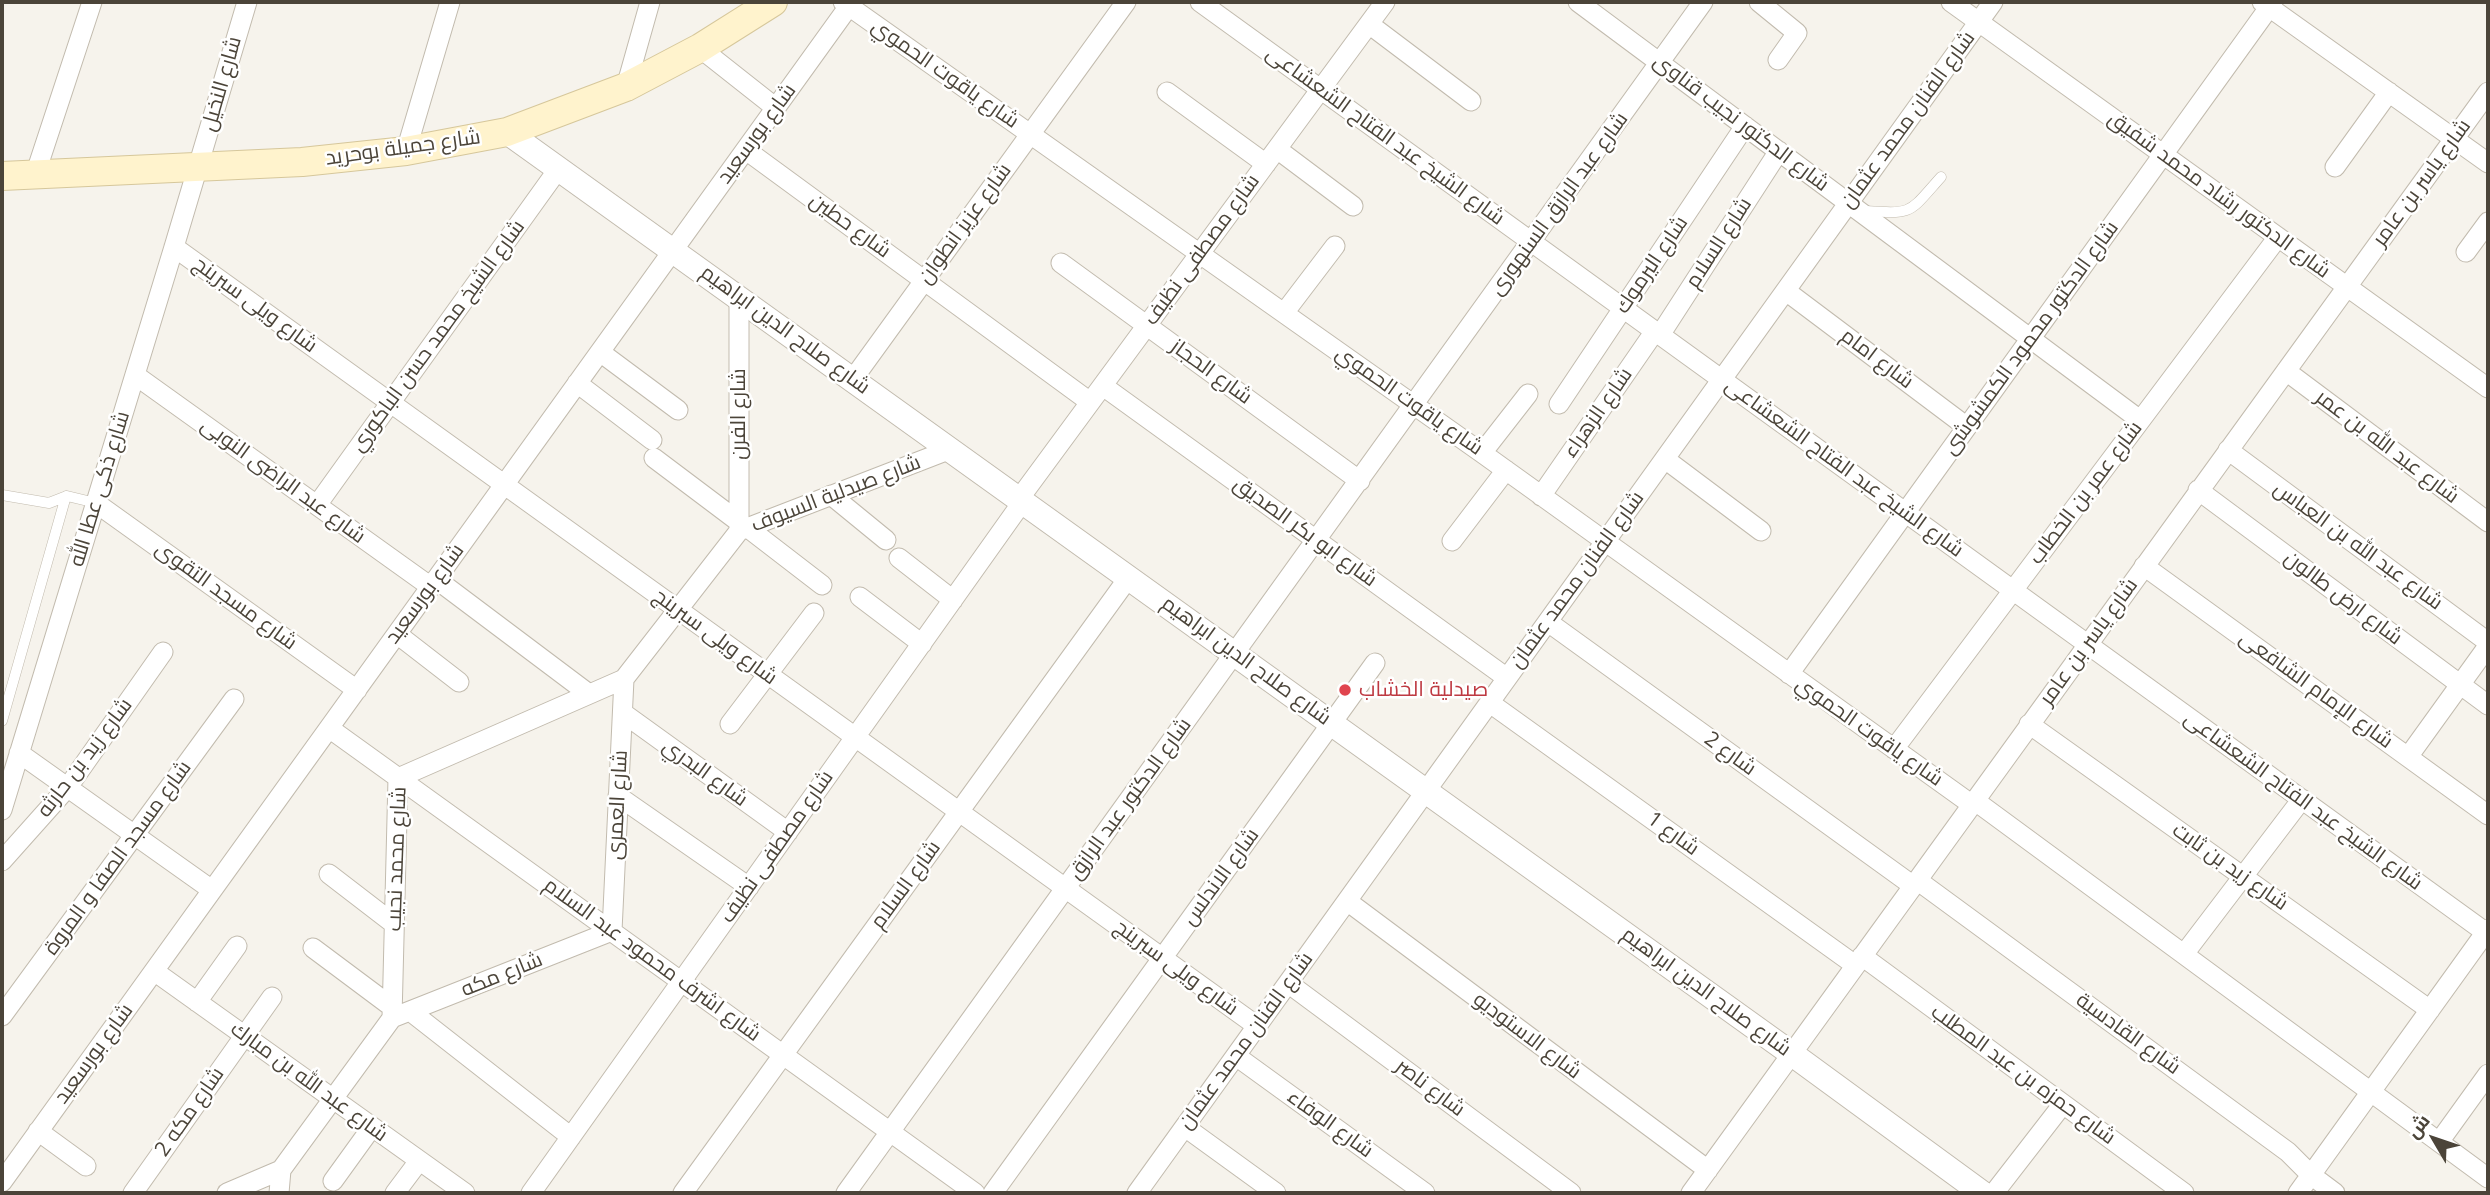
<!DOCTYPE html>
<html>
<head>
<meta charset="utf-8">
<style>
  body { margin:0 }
  #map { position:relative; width:2490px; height:1195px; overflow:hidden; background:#f6f3ec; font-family:"Open Sans",Cairo,sans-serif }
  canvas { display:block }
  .frame { position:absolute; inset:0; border:4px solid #4b4439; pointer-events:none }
  .north { position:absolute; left:2399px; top:1104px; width:70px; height:70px; -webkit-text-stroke:5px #fff; paint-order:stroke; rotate:309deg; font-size:19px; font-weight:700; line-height:28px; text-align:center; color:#4b4439 }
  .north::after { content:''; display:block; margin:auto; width:24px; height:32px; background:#4b4439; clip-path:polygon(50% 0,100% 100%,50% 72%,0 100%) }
</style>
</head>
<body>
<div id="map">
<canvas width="2490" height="1195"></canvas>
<div class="frame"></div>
<div class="north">ش</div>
</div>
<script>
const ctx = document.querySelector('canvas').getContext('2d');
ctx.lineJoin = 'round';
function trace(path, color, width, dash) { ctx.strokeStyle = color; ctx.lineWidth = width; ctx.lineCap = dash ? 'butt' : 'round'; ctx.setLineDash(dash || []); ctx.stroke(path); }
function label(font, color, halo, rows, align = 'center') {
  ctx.font = font + ' "Open Sans",Cairo,sans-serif'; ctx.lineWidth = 5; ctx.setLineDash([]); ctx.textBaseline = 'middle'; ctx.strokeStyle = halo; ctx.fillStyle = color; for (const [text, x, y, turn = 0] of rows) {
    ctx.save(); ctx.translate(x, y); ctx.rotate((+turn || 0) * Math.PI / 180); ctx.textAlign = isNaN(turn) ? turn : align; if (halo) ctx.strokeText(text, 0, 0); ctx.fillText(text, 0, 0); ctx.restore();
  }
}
const service = new Path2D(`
  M1864,211C1914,214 1908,214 1941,177
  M2,495L49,503L67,496L96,503
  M2,721L66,496`);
const minor = new Path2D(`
  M843,2L1482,453L1971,804
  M1200,2L2488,934
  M1578,2L2140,420
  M1759,2L1797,33L1778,60
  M1951,2L2488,388
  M2262,2L2488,163
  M1369,24L1471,101
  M700,48L776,108
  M626,87L650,2
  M1167,92L1266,164
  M1277,149L1353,206
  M746,150L1090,402
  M406,151L450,2
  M2335,167L2389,92
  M35,175L92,2
  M174,247L1257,1026
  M2466,252L2488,222
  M1061,263L1360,481
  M1786,291L1967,427
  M739,297V531
  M1284,313L1335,246
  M1660,335L1779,151
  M600,352L678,410
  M2286,371L2488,522
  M135,375L431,587
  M853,379L1126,2
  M577,383L652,440
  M1103,386L1507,678
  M1559,404L1745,126
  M2228,450L2488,642
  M1482,453L1528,394
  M654,458L739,522
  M1665,459L1761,531
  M2198,490L2488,705
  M831,495L886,540
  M1541,496L1655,331
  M1019,499L1385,2
  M96,503L357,690
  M317,505L559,168
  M748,528L822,585
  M1452,541L1506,470
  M899,558L953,600
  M2144,566L2488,815
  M436,579L589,694
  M860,597L922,644
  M1548,622L1912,885
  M397,634L459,682
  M1789,674L2273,2
  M1490,703L1855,965
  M623,713L788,832
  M730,724L814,613
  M2029,724L2430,1010
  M329,728L975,1193
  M1894,749L2278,237
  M19,753L212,890
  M2408,757L2488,646
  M618,796L749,887
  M1974,800L2488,1178
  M2,810L174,247L247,2
  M2,861L68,787L163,652
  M329,874L394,924
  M1917,880L2288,1152L2311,1175L2335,1193
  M1347,901L1708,1170
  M313,948L392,1007
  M2184,954L2302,799
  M1862,956L2184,1193
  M154,971L465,1193
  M1288,983L1571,1193
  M197,1002L237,946
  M410,1011L571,1137
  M2,1016L234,699
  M392,1018L398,778L624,679L739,531L951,449
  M392,1018L612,931L624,679
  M1236,1056L1425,1193
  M1185,1127L1276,1193
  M38,1131L86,1166
  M2439,1142L2488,1074
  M333,1181L372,1127
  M2,1182L849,6
  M133,1193L272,997
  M227,1193L281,1170L392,1018
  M279,1193L281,1170
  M395,1193L419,1161
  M531,1193L1023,501
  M683,1193L1129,577
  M846,1193L1703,2
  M993,1193L1375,663
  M1137,1193L1993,2
  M1691,1193L2488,92
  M1994,1193L2063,1104
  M2298,1193L2488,929`);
const tertiary = new Path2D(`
  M507,132L1792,1054L1982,1193`);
const secondary = new Path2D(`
  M2,176L302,162L406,151L507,132L626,87L700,48L773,2`);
trace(service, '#c2bbae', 11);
trace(minor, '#c2bbae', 21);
trace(tertiary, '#c2bbae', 26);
trace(secondary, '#d6c79b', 30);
trace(service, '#fff', 10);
trace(minor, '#fff', 19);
trace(tertiary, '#fff', 24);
trace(secondary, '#fff3cd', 28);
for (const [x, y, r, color] of [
  [1345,690,7,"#e0444e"]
]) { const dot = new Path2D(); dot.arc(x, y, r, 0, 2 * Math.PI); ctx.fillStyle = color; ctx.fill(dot); trace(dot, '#fff', 2.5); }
label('21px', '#4b4439', '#fff', [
  ["شارع ياقوت الحموي",945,74,35],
  ["شارع النخيل",222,84,-74],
  ["شارع الفنان محمد عثمان",1908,120,-54],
  ["شارع الدكتور نجيب قناوى",1741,123,37],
  ["شارع بورسعيد",757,134,-54],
  ["شارع الشيخ عبد الفتاح الشعشاعى",1385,136,36],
  ["شارع جميلة بوحريد",403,148,-8],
  ["شارع ياسر بن عامر",2422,183,-54],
  ["شارع الدكتور رشاد محمد شفيق",2219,195,36],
  ["شارع عبد الرازق السنهورى",1559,204,-54],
  ["شارع عزيز انطوان",965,224,-54],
  ["شارع حطين",850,226,36],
  ["شارع السلام",1719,243,-57],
  ["شارع مصطفى نظيف",1202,250,-54],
  ["شارع اليرموك",1652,265,-56],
  ["شارع ويلى سبرينج",255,305,36],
  ["شارع صلاح الدين ابراهيم",785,330,36],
  ["شارع الشيخ محمد حسن الباكوري",438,336,-54],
  ["شارع الدكتور محمود الكمشوشى",2031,338,-54],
  ["شارع امام",1877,359,37],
  ["شارع الحجاز",1211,372,36],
  ["شارع ياقوت الحموي",1409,401,35],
  ["شارع الزهراء",1598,413,-55],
  ["شارع الفرن",739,414,-90],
  ["شارع عبد الله بن عمر",2387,447,37],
  ["شارع الشيخ عبد الفتاح الشعشاعى",1844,468,36],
  ["شارع عبد الراضى النوبى",283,481,36],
  ["شارع ذكى عطا الله",100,489,-73],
  ["شارع عمر بن الخطاب",2086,493,-53],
  ["شارع صيدلية السيوف",836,494,-21],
  ["شارع ابو بكر الصديق",1305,532,36],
  ["شارع عبد الله بن العباس",2358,546,36],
  ["شارع الفنان محمد عثمان",1577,580,-54],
  ["شارع بورسعيد",425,594,-54],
  ["شارع مسجد التقوى",226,596,36],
  ["شارع ارض طالون",2343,598,37],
  ["شارع ويلى سبرينج",715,637,36],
  ["شارع ياسر بن عامر",2089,642,-54],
  ["شارع صلاح الدين ابراهيم",1246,661,36],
  ["شارع الإمام الشافعى",2316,690,36],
  ["شارع ياقوت الحموي",1869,732,35],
  ["شارع 2",1730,754,36],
  ["شارع زيد بن حارثه",85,758,-53],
  ["شارع البدري",705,773,36],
  ["شارع الدكتور عبد الرازق",1130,799,-54],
  ["شارع الشيخ عبد الفتاح الشعشاعى",2303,801,36],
  ["شارع العمرى",618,805,-87],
  ["شارع 1",1673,834,36],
  ["شارع مصطفى نظيف",777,847,-55],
  ["شارع مسجد الصفا و المروة",118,858,-54],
  ["شارع محمد نجيب",397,859,-88],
  ["شارع زيد بن ثابت",2230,867,35],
  ["شارع الاندلس",1221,877,-54],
  ["شارع السلام",906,885,-54],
  ["شارع اشرف محمود عبد السلام",652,960,36],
  ["شارع ويلى سبرينج",1176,968,36],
  ["شارع مكه",502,975,-22],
  ["شارع صلاح الدين ابراهيم",1706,992,36],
  ["شارع القادسية",2128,1034,36],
  ["شارع الاستوديو",1527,1036,37],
  ["شارع الفنان محمد عثمان",1246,1041,-54],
  ["شارع بورسعيد",94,1054,-54],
  ["شارع حمزه بن عبد المطلب",2023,1075,36],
  ["شارع عبد الله بن مبارك",309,1082,36],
  ["شارع ناصر",1430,1088,37],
  ["شارع مكه 2",190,1112,-55],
  ["شارع الوفاء",1330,1124,36]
]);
label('21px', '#be3a42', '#fff', [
  ["صيدلية الخشاب",1359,690]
], 'left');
</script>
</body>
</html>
